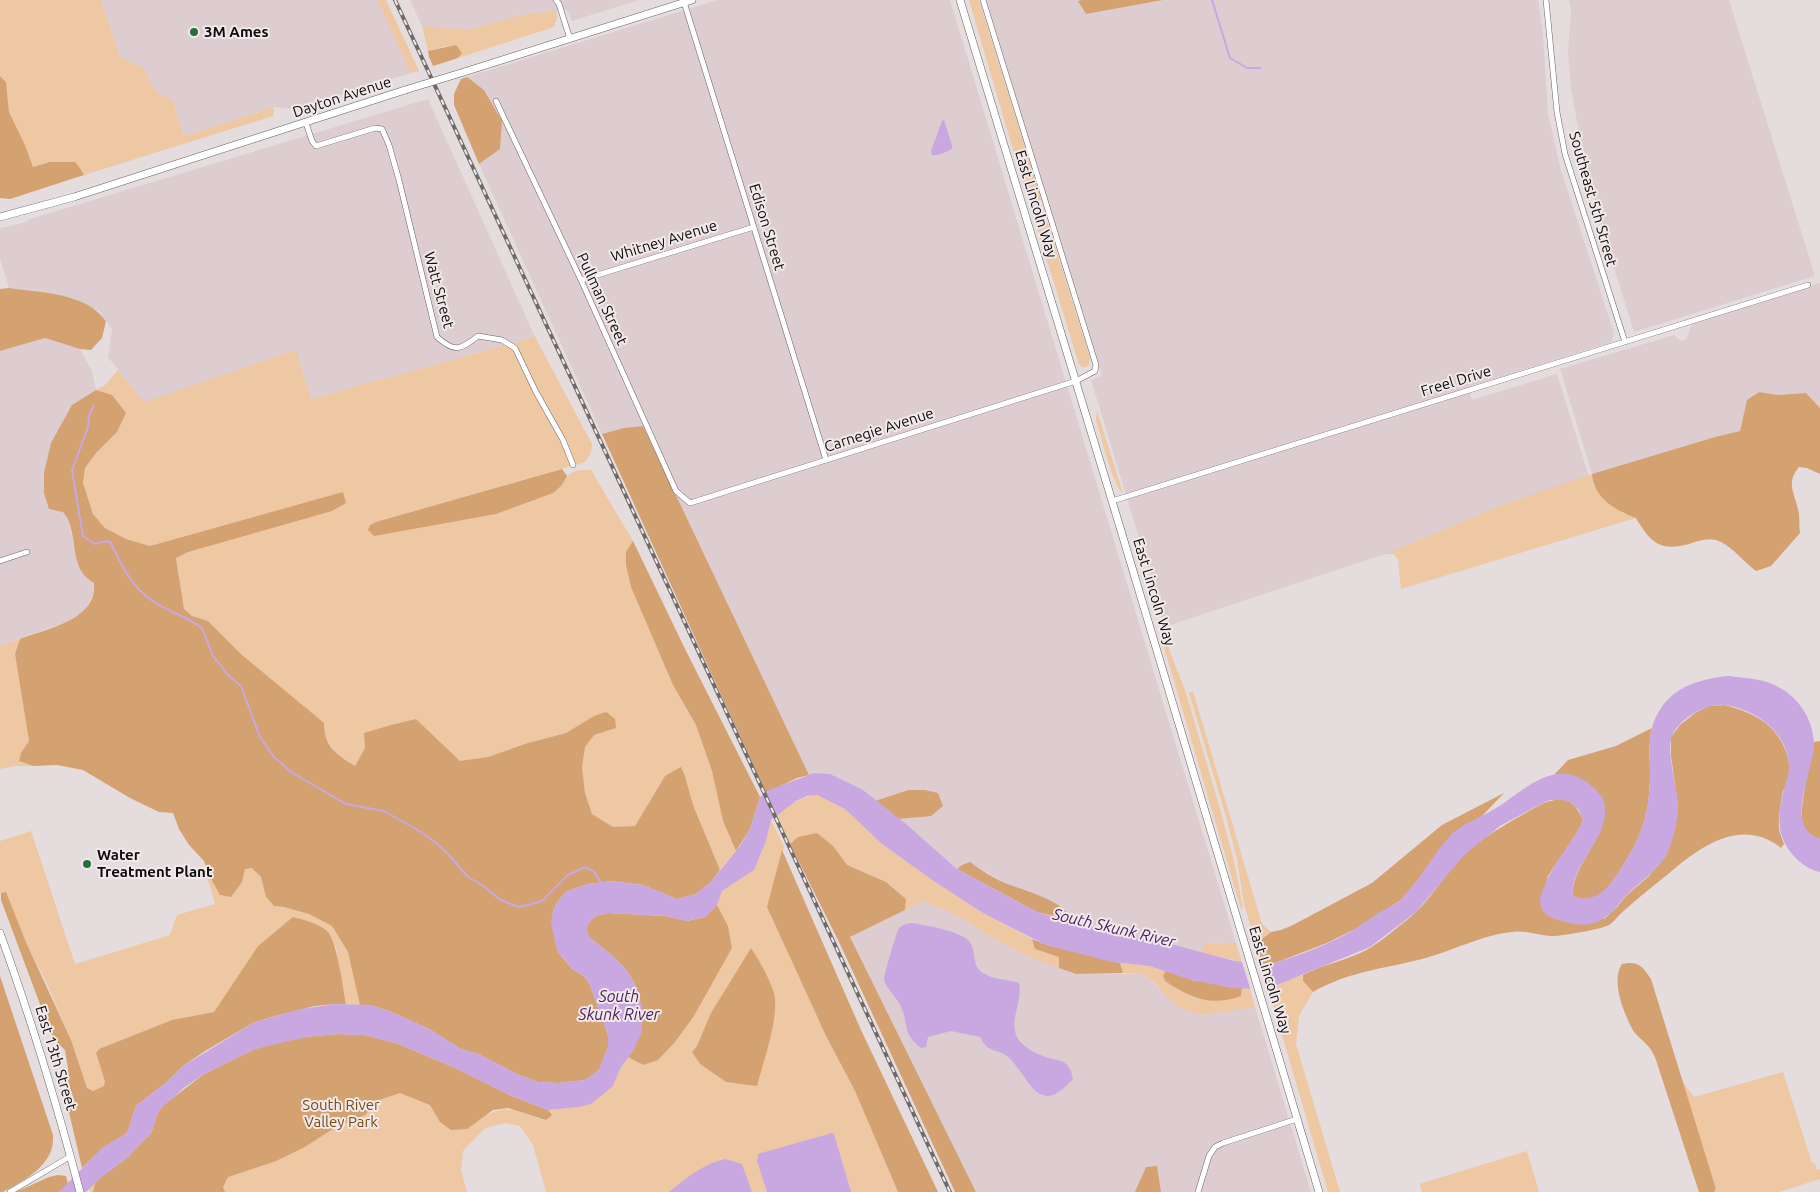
<!DOCTYPE html>
<html>
<head>
<meta charset="utf-8">
<style>
  body { margin:0 }
  canvas { display:block; background:#e4dcdd }
</style>
</head>
<body>
<canvas width="1820" height="1192"></canvas>
<script>
const ctx = document.querySelector('canvas').getContext('2d');
ctx.lineJoin = 'round';
function fillPath(path, color) { ctx.fillStyle = color; ctx.fill(path, 'evenodd'); }
function trace(path, color, width, dash) { ctx.strokeStyle = color; ctx.lineWidth = width; ctx.lineCap = dash ? 'butt' : 'round'; ctx.setLineDash(dash || []); ctx.stroke(path); }
function label(font, color, halo, rows, align = 'center') {
  ctx.font = font + ' Ubuntu,sans-serif'; ctx.lineWidth = 4; ctx.setLineDash([]); ctx.textBaseline = 'middle'; ctx.strokeStyle = halo; ctx.fillStyle = color; for (const [text, x, y, turn = 0] of rows) {
    ctx.save(); ctx.translate(x, y); ctx.rotate((+turn || 0) * Math.PI / 180); ctx.textAlign = isNaN(turn) ? turn : align; if (halo) ctx.strokeText(text, 0, 0); ctx.fillText(text, 0, 0); ctx.restore();
  }
}
fillPath(new Path2D(`
  M101,0H377L411,73L294,109L274,107L184,136L172,99L163,97L152,87L144,68L120,57Z
  M410,0H639L572,21L567,10L521,15L468,30L422,26Z
  M717,0H950L1236,943L1205,944L1200,952L1073,921L1070,915L1032,893L1003,882L970,863L962,865L957,869L899,819L913,818L908,790L875,801L863,790L814,773L809,775L643,426L624,428L602,434L479,164L485,159L484,90L467,77Z
  M986,0H1082L1079,1L1086,14L1163,0H1538L1543,34L1548,113L1560,167L1614,333L1611,342L1468,387L1472,400L1557,374L1589,477L1505,504L1385,554L1164,627L1154,587L1091,380L1102,376Z
  M1569,0H1729L1815,276L1634,332L1609,251L1586,172L1571,88L1568,53L1571,12Z
  M428,99L535,337L311,399L296,350L144,402L108,357L112,329L99,311L75,299L9,288L0,258V228L27,222V220Z
  M1820,283V408L1806,393L1778,395L1759,392L1747,400L1740,431L1715,437L1592,474L1560,369L1674,335L1681,341L1686,340L1693,321Z
  M45,338L80,349L92,371L96,390L72,405L63,512L69,522L76,556L81,570L87,579L94,582L95,590L85,611L65,623L0,645V351Z
  M923,901L962,918L991,937L1024,955L1076,974H1142L1155,984L1166,996L1202,1015L1255,1007L1311,1192H976L850,937Z`), '#decdd0');
fillPath(new Path2D(`
  M0,0H101L120,57L144,68C151,84 154,95 172,99L184,136L274,107L273,116L84,175L80,168L50,162L33,167L25,145L9,112L6,82L0,76Z
  M377,0H386L419,71L411,73Z
  M969,0H979L1041,199L1038,205L1035,207L1031,204L1027,197Z
  M556,11L557,17L554,27L458,58L462,53L446,46L428,51L422,26L468,30L521,15Z
  M1041,220H1044L1048,224L1090,358L1089,364L1086,367H1082L1079,364L1037,228V222Z
  M535,337L592,444L591,453L585,462L376,522L370,525L562,485C569,470 576,470 591,470L633,541L627,552L626,565L631,587L673,685L696,725L712,771L723,821L736,851L720,870L693,805L685,776H665L635,826L613,827L592,814L585,793L582,767L585,747L594,734L609,731L594,716L566,733L528,743L488,757L461,762L416,719L365,748L355,766L337,754L324,737L208,621L192,616L184,609L176,557L264,514L150,546L126,539L105,528L93,514L83,483L85,468L97,452L117,432L112,395L96,390L105,385L118,370L144,402L296,350L311,399Z
  M1097,411L1123,493C1112,485 1101,435 1096,420Z
  M1592,474L1593,485L1622,513L1636,518L1401,589L1398,559L1394,554H1385L1505,504Z
  M20,639L15,654L29,741L21,753L19,761L33,766H14L0,769V645Z
  M1165,639L1186,693L1219,805L1234,861L1243,908L1241,909L1163,644Z
  M1193,691L1262,924L1271,932L1256,944L1244,904L1237,859L1226,817L1189,693Z
  M817,795L845,809L882,844L935,882L983,913L1032,939L1035,949L1060,957L1059,968L1024,955L991,937L962,918L923,901L905,910L906,899L886,882L847,865L834,847L798,837L790,844L777,815C789,805 801,797 817,795Z
  M771,820L784,847L767,907L826,1036L855,1091L898,1192H546L533,1145L520,1126L505,1123L485,1128L463,1151L461,1170L467,1192H90L89,1188L102,1177L396,1043L455,1068L494,1087L480,1119C509,1101 516,1113 545,1120L551,1115L548,1110L579,1107L613,1086L620,1069L628,1057L643,1065L675,1042L694,1016L732,948L728,926L717,905L722,891L754,870L766,841ZM751,948L757,1085L726,1082L700,1064L692,1052L697,1046L725,990Z
  M31,831L75,964L170,935L177,915L215,904L206,873L204,861L209,875L242,882L245,869L252,867L261,877L266,897L274,906L284,907L309,914L332,926L348,952L360,1005L346,1004L336,947L275,932L258,946L214,1012L172,1020L99,1049L96,1053L105,1082V1086L93,1091L87,1089L71,1040L47,984L1,893L0,894V841Z
  M1236,943L1242,962L1200,952L1205,944Z
  M1120,963L1143,964L1166,970L1163,976L1165,981C1197,1003 1203,1003 1241,996L1242,988L1250,989L1255,1007L1202,1015L1182,1009L1166,996L1155,983L1142,974L1123,973Z
  M1303,975V982L1313,992L1299,1016L1296,1044L1340,1192H1328L1268,987Z
  M1783,1072L1812,1163H1815L1817,1170L1820,1169V1179L1779,1192H1714L1716,1189L1680,1078L1694,1097Z
  M1527,1151L1539,1192H1422L1420,1184Z`), '#eec7a3');
fillPath(new Path2D(`
  M1082,0H1163L1086,14L1078,1Z
  M456,45L462,53L458,58L433,66L429,57L428,51Z
  M0,76L6,82L9,112L25,145L33,167L50,162H75L80,168L84,175L10,199L0,198Z
  M467,77L484,90L502,121L500,149L479,164L454,105V94L461,79Z
  M9,288C41,293 85,292 106,321L102,338L91,350L80,349L45,338L0,351V289Z
  M96,390L112,395L126,413L117,432L97,452L85,468L83,483L93,514L105,528L126,539L150,546L343,492L346,503L332,511L188,552L176,558L184,609L192,616L208,621L242,655L324,723C324,747 336,754 355,766L365,748L364,733L391,725L416,719L460,761L488,757L528,743L566,733L594,716L606,712L615,719L616,728L594,735L585,747L582,767L585,793L592,814L613,827L635,826L665,776L681,767L685,776L693,805L720,870L711,882L696,894L677,899L643,885L612,881L588,884L576,888L566,892L558,901L553,911L558,952L572,969L584,976L590,985L608,1035V1047L599,1070L585,1080L559,1083L538,1082L519,1075L478,1054L461,1049L429,1029L389,1011L370,1005H360L348,952L332,926L309,914L284,907L274,906L266,897L261,877L252,868L245,869L242,882L231,897L220,895L209,875L204,861L189,845L179,829L173,813L159,812L130,798L83,770L57,765L33,766L19,761L21,753L29,741L15,654L20,639C46,629 98,620 94,583C71,571 77,543 69,522C68,518 65,515 63,512L49,509L44,493V473L51,443L72,405Z
  M1759,392L1778,395L1806,393L1820,408V474L1807,468L1799,467C1786,482 1794,492 1798,509C1800,516 1799,525 1800,533L1771,566L1756,571C1744,562 1730,544 1716,540C1706,538 1698,541 1689,544C1660,552 1650,542 1636,518C1616,511 1593,497 1592,474L1715,437L1740,431L1747,400Z
  M643,426L809,775L797,778L766,793L602,434L624,428Z
  M562,469L567,476L562,485L553,493L496,514L374,536L368,530L370,525L376,522Z
  M633,541L686,651L760,797L750,829L736,851L723,821L712,771L696,725L673,685L631,587L626,565V552Z
  M1724,705C1753,712 1777,724 1787,754C1789,761 1790,769 1789,777C1788,782 1785,786 1783,791C1781,800 1778,820 1779,829C1780,834 1782,839 1784,844L1781,848C1740,816 1699,848 1667,875C1653,886 1639,897 1626,909C1620,913 1615,921 1609,925C1602,929 1563,936 1553,936C1539,936 1528,930 1512,932C1483,935 1456,949 1429,957C1387,969 1351,970 1313,992L1303,981V975C1324,964 1349,960 1370,948C1383,940 1395,929 1407,920C1430,902 1444,874 1465,854C1482,838 1501,827 1522,815C1544,802 1571,785 1583,821C1573,841 1558,859 1547,878L1604,919L1617,907L1627,895L1649,876L1668,852L1678,806L1671,756V737L1680,725L1695,713L1709,706Z
  M1652,728C1648,743 1650,757 1650,773C1650,819 1639,843 1614,879C1604,894 1591,904 1573,896C1570,877 1592,850 1600,831L1555,774L1568,760L1616,746Z
  M1820,741V839C1814,837 1808,834 1804,828C1796,814 1812,760 1814,742Z
  M908,790H925L938,793L943,806L931,816L899,819L875,801Z
  M1504,793L1481,817L1453,833L1420,877L1401,900L1355,929L1327,943L1275,963L1262,964L1256,944L1271,932L1281,930L1293,925L1372,883L1442,825Z
  M817,833L834,847L847,865L886,882L906,899L905,910L850,937L976,1192H955L839,942L790,844L798,837Z
  M782,850L861,1030L938,1192H898L855,1091L826,1036L767,907Z
  M970,862C981,870 993,878 1005,883C1025,891 1064,900 1073,921L1037,912L957,869L962,865Z
  M6,892L25,940L71,1040L87,1088L93,1091L104,1086L105,1082L96,1053L99,1049L172,1020L214,1012L258,946L293,917C304,920 316,923 326,930C337,938 343,989 346,1004H334L315,1006L275,1016L253,1023L205,1051L183,1066L168,1081L136,1106L127,1133L103,1148L82,1168L68,1108L75,1103L67,1078L68,1068L65,1050L53,1039L1,900V893Z
  M717,905L728,926L732,948L694,1016L675,1042L658,1060L643,1065L628,1057L634,1049L636,986L627,971L615,958L589,937L586,929L589,922L596,916L608,913L665,916L687,921L705,917Z
  M1032,939L1047,945L1120,963L1123,973L1076,974L1059,968V957L1035,949Z
  M751,948C760,962 769,977 774,993C780,1015 763,1063 757,1086L726,1082L700,1064L692,1052L697,1046L711,1013Z
  M1629,963C1641,963 1644,969 1651,979L1716,1189L1714,1192H1699L1656,1060C1654,1055 1652,1050 1648,1046C1644,1041 1638,1037 1634,1032C1625,1016 1610,981 1622,964Z
  M1166,970L1192,980L1242,988L1241,996C1210,1007 1190,998 1165,981L1163,976Z
  M0,976L53,1135C53,1140 53,1146 51,1151C43,1171 21,1182 3,1192H0Z
  M337,1034L364,1035L396,1043L455,1068L512,1096L548,1110L552,1115L546,1120L508,1108L493,1110L467,1129L451,1130L440,1122L430,1105L400,1093L379,1100L365,1115L336,1127L303,1148L276,1161L228,1177L223,1187L225,1192H93L96,1181L128,1157L151,1133L159,1110L165,1104L204,1074L255,1049L275,1043L305,1037Z
  M1157,1166L1161,1192H1135L1146,1167Z
  M58,1175L66,1176L68,1184L59,1192H16L49,1177Z`), '#d4a171');
fillPath(new Path2D(`
  M944,120L952,145V149C947,152 938,156 932,155L931,151L942,121Z
  M1729,676C1741,678 1755,678 1767,682C1793,691 1812,713 1814,742C1815,770 1782,826 1820,839V872C1809,870 1799,862 1792,854C1776,834 1778,817 1783,793C1785,783 1790,775 1789,764C1788,733 1754,708 1724,705C1706,703 1679,719 1672,736C1666,750 1677,788 1678,804C1679,816 1673,841 1668,852C1658,872 1638,882 1624,898C1607,919 1594,930 1566,922C1554,919 1540,916 1540,900C1540,897 1542,893 1543,890C1552,864 1571,845 1583,821L1579,810L1572,803L1563,800H1550L1535,807L1500,826L1465,854L1416,912L1370,947L1277,985L1254,989L1233,988L1191,980L1150,966L1112,962L1046,945L1036,940L983,913L935,882L882,844L845,809L817,795L807,796L796,801L771,820L766,841L754,870L722,891L717,905L705,917L686,921L665,916L608,913L596,916L589,922L586,929L589,937L615,958L627,971L636,986L643,1011L641,1034L634,1049L620,1069L613,1086L591,1104L579,1107L548,1110L512,1096L455,1068L396,1043L364,1035L337,1034L306,1037L255,1049L204,1074L185,1087L159,1110L151,1133L128,1157L102,1177L86,1192H59L102,1148L127,1133L136,1106L168,1081L183,1066L253,1023L296,1010L334,1004L370,1005L389,1011L429,1029L461,1049L478,1054L519,1075L538,1082L559,1083L585,1080L599,1070L608,1047V1035L590,985L584,976L572,969L565,960L558,952L555,943L551,922L553,911L558,901L566,892L576,888L588,884L612,881L643,885L677,899L696,894L711,882L740,846L750,829L760,797L769,790L814,773L830,774L863,790L906,824L957,869L1037,912L1067,921L1167,943L1235,961L1267,964L1275,963C1303,954 1330,944 1355,929C1363,924 1369,919 1377,914C1384,909 1393,906 1400,901C1403,898 1406,893 1410,889C1425,872 1435,851 1451,835C1463,823 1482,817 1496,808C1523,792 1552,758 1587,782C1593,787 1602,794 1604,802C1613,836 1568,866 1573,896C1590,904 1604,893 1614,879C1639,843 1650,818 1650,773C1650,752 1647,732 1658,713C1673,686 1700,679 1729,676Z
  M913,923C927,926 965,931 971,944C977,955 971,967 985,974C996,980 1008,979 1019,983C1023,1001 1009,1019 1017,1037C1023,1049 1041,1056 1053,1059C1059,1061 1063,1060 1067,1065C1071,1069 1072,1074 1073,1079C1037,1120 1030,1076 1007,1056C1001,1051 991,1051 986,1046C984,1044 982,1040 980,1037L951,1031L928,1037L926,1047L921,1048C900,1031 910,1024 900,1005C896,996 885,988 884,979C884,975 897,930 899,928C903,924 909,923 913,923Z
  M832,1133L834,1134L851,1192H767L757,1161L758,1154Z
  M725,1159L742,1164L752,1192H669C686,1178 703,1164 725,1159Z`), '#c9a8e1');
fillPath(new Path2D(`
  M1241,959L1261,961L1269,989L1251,991Z`), '#e4dcdd');
trace(new Path2D(`
  M1212,0L1230,58L1247,68H1260
  M94,405L89,416L88,427L72,470L83,536L95,544L107,541L111,543C121,565 133,589 154,602C169,612 188,617 202,628L213,656L229,676L241,686L260,737L274,757L291,772L346,804L384,811L416,829L435,842L448,854L468,877L485,887L499,899L519,907L536,903L543,900L568,875L585,867L594,871L601,883`), '#c9a8e1', 2);
const street = new Path2D(`
  M556,0L559,4L570,39
  M1546,0L1557,112L1565,154L1625,342
  M684,2L826,460
  M496,101L581,280L676,491L690,503L1076,381L1095,371L1096,365L983,0
  M306,123L312,141L316,146L375,128L382,129L389,145L399,180L437,337C455,353 460,350 478,336L502,340L515,348L536,392L563,440L573,465
  M581,280L754,227
  M1112,501L1808,285
  M0,561L27,552
  M10,1192L71,1156
  M1198,1192L1209,1156L1215,1147L1223,1143L1297,1119`);
const secondary = new Path2D(`
  M960,0L1119,524L1319,1192
  M464,72L692,0
  M0,217L74,197L405,90
  M0,933C31,1018 57,1105 80,1192`);
trace(street, '#686263', 6);
trace(secondary, '#686263', 8);
trace(street, '#fff', 5);
trace(secondary, '#fff', 7);
const rail = new Path2D(`
  M395,0L950,1192`);
trace(rail, '#6f6a6a', 4);
trace(rail, '#f1e9ea', 2, [5.5]);
const secondaryBridge = new Path2D(`
  M405,90L464,72`);
trace(secondaryBridge, '#686263', 8, []);
trace(secondaryBridge, '#fff', 7);
for (const [x, y, r, color] of [
  [194,32,5,"#276f3c"],
  [87,864,5,"#276f3c"]
]) { const dot = new Path2D(); dot.arc(x, y, r, 0, 2 * Math.PI); ctx.fillStyle = color; ctx.fill(dot); trace(dot, '#f1e9ea', 2); }
label('bold 15px', '#0d0b0b', '#f1e9ea', [
  ["3M Ames",204,32],
  ["Water",97,855],
  ["Treatment Plant",97,872]
], 'left');
label('15px', '#0d0b0b', '#f1e9ea', [
  ["Dayton Avenue",342,97,-18],
  ["Southeast 5th Street",1593,199,74],
  ["East Lincoln Way",1036,204,73],
  ["Edison Street",767,227,73],
  ["Whitney Avenue",664,241,-17],
  ["Watt Street",439,290,75],
  ["Pullman Street",602,299,65],
  ["Freel Drive",1456,381,-17],
  ["Carnegie Avenue",879,430,-18],
  ["East Lincoln Way",1154,592,73],
  ["East Lincoln Way",1270,980,73],
  ["East 13th Street",56,1058,73]
]);
label('15px', '#7a4910', '#f1e9ea', [
  ["South River",341,1105],
  ["Valley Park",341,1122]
]);
label('italic 16px', '#471c5f', '#f1e9ea', [
  ["South Skunk River",1114,928,13],
  ["South",619,997],
  ["Skunk River",619,1015]
]);
</script>
</body>
</html>
